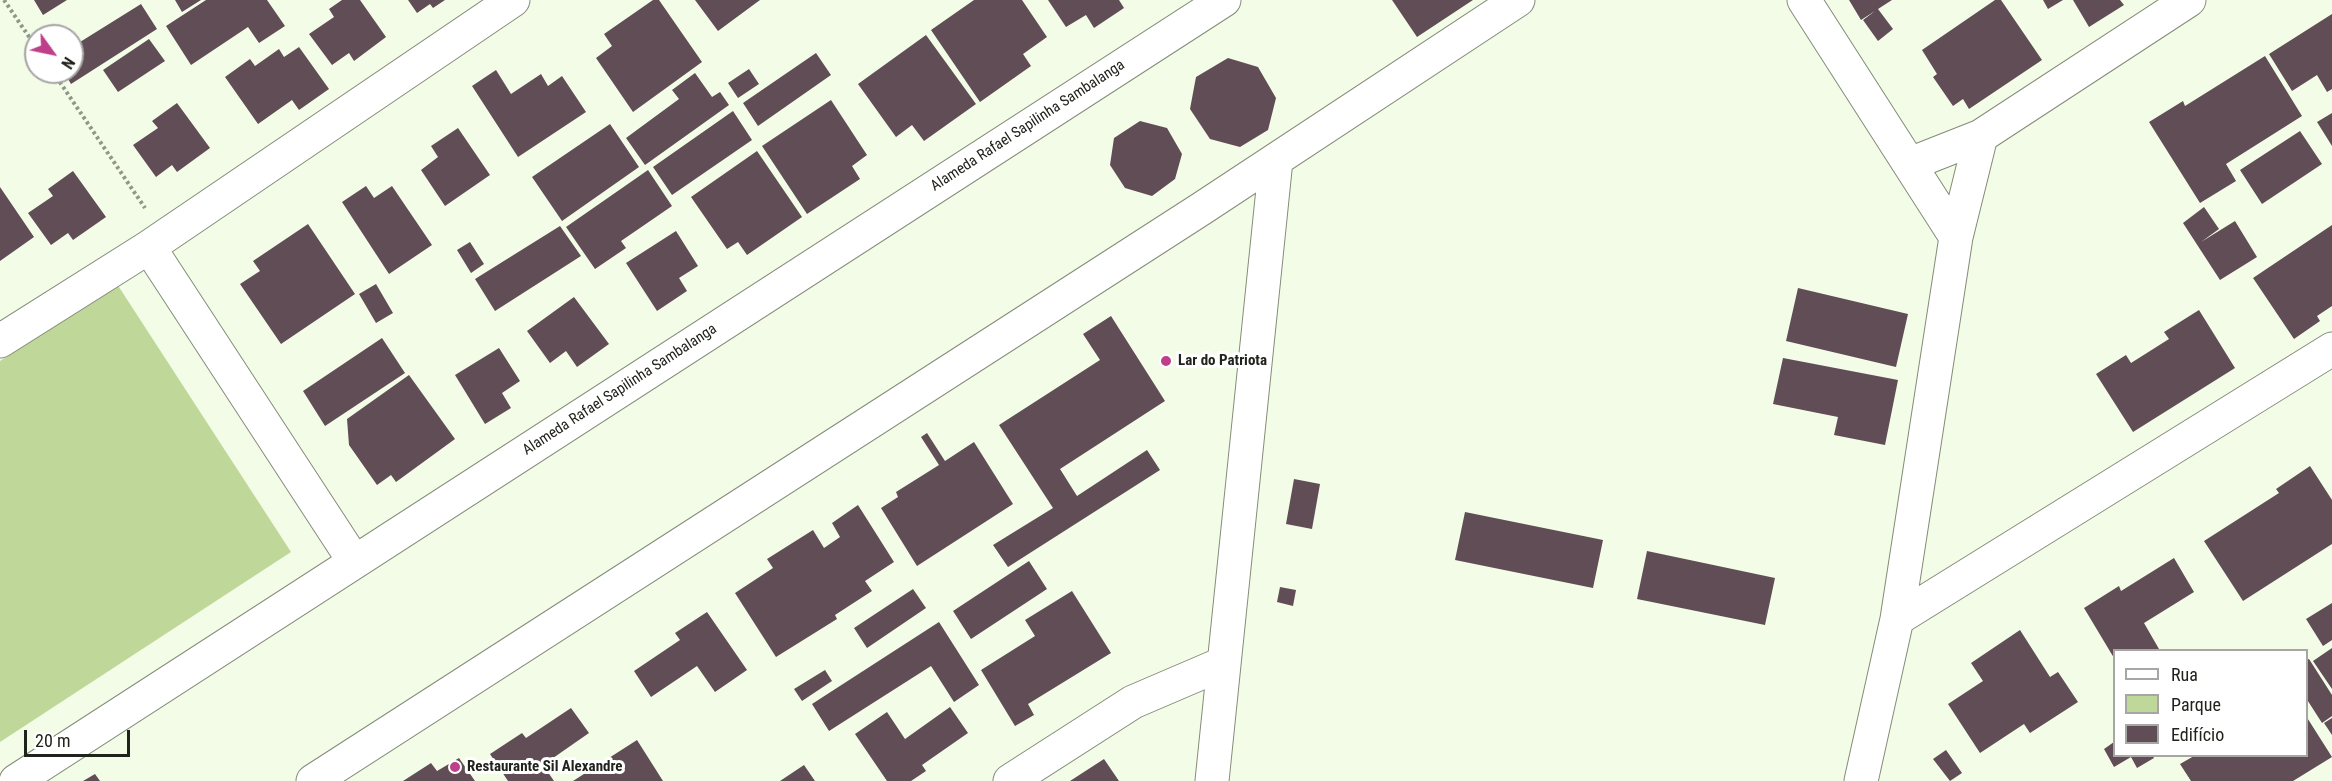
<!DOCTYPE html>
<html>
<head>
<meta charset="utf-8">
<style>
  body { margin:0 }
  #map { position:relative; width:2332px; height:781px; overflow:hidden; background:#f3fce7; font-family:"Roboto Condensed",sans-serif }
  canvas { display:block }
  .legend { position:absolute; left:2113px; top:649px; width:195px; height:108px; box-sizing:border-box; background:#fff; border:2px solid #a6a7a4; margin:0; padding:8px 10px; list-style:none; font-size:18px; color:#20231c }
  .legend li { display:flex; align-items:center; gap:12px; height:30px }
  .legend b { width:30px; border:2px solid #a6a7a4 }
  .north { position:absolute; left:24px; top:24px; width:60px; height:60px; box-sizing:border-box; background:#fff; border:2px solid #a6a7a4; border-radius:50%; rotate:123deg; font-size:16px; font-weight:700; line-height:24px; text-align:center; color:#20231c }
  .north::after { content:''; display:block; margin:auto; width:21px; height:27px; background:#be3f8a; clip-path:polygon(50% 0,100% 100%,50% 72%,0 100%) }
  .scale { position:absolute; left:24px; top:730px; width:106px; height:27px; box-sizing:border-box; border:3px solid #20231c; border-top:0; padding-left:8px; font-size:18px; line-height:21px; white-space:nowrap; color:#20231c; -webkit-text-stroke:4px #fff; paint-order:stroke }
</style>
</head>
<body>
<div id="map">
<canvas width="2332" height="781"></canvas>
<ul class="legend">
<li><b style="height:8px;background:#fff"></b>Rua</li>
<li><b style="height:16px;background:#bfd899"></b>Parque</li>
<li><b style="height:16px;background:#604d56"></b>Edifício</li>
</ul>
<div class="north">N</div>
<div class="scale">20 m</div>
</div>
<script>
const ctx = document.querySelector('canvas').getContext('2d');
ctx.lineJoin = 'round';
function fillPath(path, color) { ctx.fillStyle = color; ctx.fill(path, 'evenodd'); }
function trace(path, color, width, dash) { ctx.strokeStyle = color; ctx.lineWidth = width; ctx.lineCap = dash ? 'butt' : 'round'; ctx.setLineDash(dash || []); ctx.stroke(path); }
function label(font, color, halo, rows, align = 'center') {
  ctx.font = font + ' "Roboto Condensed",sans-serif'; ctx.lineWidth = 6; ctx.setLineDash([]); ctx.textBaseline = 'middle'; ctx.strokeStyle = halo; ctx.fillStyle = color; for (const [text, x, y, turn = 0] of rows) {
    ctx.save(); ctx.translate(x, y); ctx.rotate((+turn || 0) * Math.PI / 180); ctx.textAlign = isNaN(turn) ? turn : align; if (halo) ctx.strokeText(text, 0, 0); ctx.fillText(text, 0, 0); ctx.restore();
  }
}
fillPath(new Path2D(`
  M117,284L291,552L0,742V361Z`), '#bfd899');
fillPath(new Path2D(`
  M34,0H67L43,15Z
  M175,0H201L182,12Z
  M206,0H267L285,26L259,43L248,27L191,65L166,26Z
  M342,0H360L386,37L354,61L349,53L332,65L309,34L334,17L329,9Z
  M408,0H445L433,8L430,4L417,13Z
  M653,0H659L702,62L633,112L596,58L612,46L604,34Z
  M695,0H760L718,31Z
  M974,0H1022L1047,37L1023,54L1031,66L980,102L931,30Z
  M1048,0H1119L1124,8L1094,28L1086,15L1066,27Z
  M1392,0H1473L1417,37Z
  M1849,0H1892L1878,9L1893,29L1878,41L1863,20L1875,11L1861,20Z
  M1995,0H2001L2042,60L1969,109L1963,99L1953,106L1933,77L1937,74L1922,50Z
  M2043,0H2063L2048,9Z
  M2073,0H2120L2124,5L2089,27Z
  M141,4L157,29L71,84L64,72H72V47Z
  M2332,14V89L2327,92L2317,75L2292,91L2269,54Z
  M57,25L64,36H41Z
  M926,35L976,104L924,141L912,125L896,137L858,84Z
  M149,39L165,61L118,92L103,70Z
  M299,47L329,89L299,110L292,100L258,124L225,77L250,59L255,66L279,49L284,57Z
  M816,53L831,75L758,126L743,103Z
  M2265,56L2302,116L2226,164L2236,181L2200,203L2149,122L2183,101L2185,106Z
  M1228,58L1258,67L1276,98L1268,130L1240,147L1210,139L1190,109L1196,77Z
  M749,69L759,84L738,98L728,83Z
  M496,70L511,94L541,74L548,86L562,76L586,112L518,157L472,86Z
  M695,73L712,97L720,92L729,105L645,165L626,138L679,99L672,90Z
  M831,100L867,155L852,166L860,179L807,214L762,146Z
  M177,103L210,148L177,172L172,165L156,177L133,145L158,128L152,121Z
  M733,111L752,140L672,195L653,167Z
  M2332,113V146L2317,122Z
  M1140,121L1167,128L1182,154L1175,179L1152,196L1125,188L1110,165L1114,138Z
  M610,124L639,167L562,221L532,177Z
  M458,128L490,175L445,206L421,170L438,157L431,146Z
  M2300,131L2322,164L2262,204L2240,170Z
  M757,151L802,217L747,255L738,242L727,249L691,197Z
  M648,170L672,206L621,241L626,248L595,269L566,227Z
  M73,171L106,217L73,240L68,233L51,245L28,213L53,196L48,189Z
  M366,186L374,198L392,186L432,245L389,274L342,202Z
  M0,187L34,237L0,261Z
  M2204,207L2219,229L2201,242L2235,221L2257,257L2220,280L2183,223Z
  M308,224L355,294L281,344L240,284L260,271L253,261Z
  M2332,225V306L2317,316L2320,321L2294,339L2253,278Z
  M560,226L581,256L495,311L475,279Z
  M676,231L698,266L679,278L687,291L657,311L626,263Z
  M470,242L484,264L471,273L457,250Z
  M376,284L393,313L376,323L359,294Z
  M1798,288L1908,314L1896,367L1786,341Z
  M574,297L609,344L577,367L566,351L550,363L527,331Z
  M2199,310L2235,368L2133,432L2096,374L2126,355L2131,363L2169,339L2164,332Z
  M1111,316L1165,401L1060,469L1077,496L1147,450L1160,470L1008,567L993,545L1053,508L999,425L1100,360L1083,334Z
  M382,338L405,373L325,426L303,391Z
  M499,348L520,381L502,393L511,408L485,424L455,375Z
  M1783,358L1898,380L1885,445L1834,435L1838,417L1773,404Z
  M409,375L455,439L396,482L391,475L377,485L349,445L347,419Z
  M927,433L945,461L974,442L1013,504L917,566L881,508L898,497L896,492L939,465L921,437Z
  M2310,466L2332,500V544L2243,601L2204,541L2279,493L2276,489Z
  M1294,479L1320,484L1312,529L1286,524Z
  M858,505L894,562L865,581L872,591L835,615L837,619L776,657L735,593L773,568L767,559L813,530L824,548L840,537L832,523Z
  M1465,512L1603,540L1593,588L1455,560Z
  M1647,551L1775,578L1765,625L1637,599Z
  M2174,558L2194,592L2144,623L2159,649L2156,650H2114V658L2084,608L2119,586L2121,591Z
  M1029,561L1047,589L971,639L953,611Z
  M1280,587L1296,590L1293,606L1277,602Z
  M913,589L926,608L867,648L854,628Z
  M1072,591L1111,653L1028,704L1034,715L1015,726L981,670L1035,636L1025,620Z
  M2332,603V640L2323,646L2306,619Z
  M707,612L747,670L715,692L697,666L651,697L634,671L680,640L675,633Z
  M939,622L979,685L954,702L931,666L829,731L812,704Z
  M2020,630L2050,677L2058,672L2078,702L2030,733L2024,724L1980,753L1948,704L1983,681L1971,663Z
  M2332,648V689L2313,661Z
  M2309,659L2332,695V716L2322,723L2306,698V660Z
  M825,670L832,681L802,701L794,689Z
  M950,707L968,733L922,765L926,771L911,781H887L855,734L887,712L905,739Z
  M571,708L589,733L543,765L554,781H508L490,754L522,733L526,738Z
  M2306,716L2332,757L2293,781H2191L2180,764L2194,756H2306Z
  M2332,718V735L2324,723Z
  M637,740L663,781H573Z
  M2114,742V756H2153L2154,758L2137,768L2131,757L2114,767L2104,749Z
  M1946,750L1962,773L1950,781L1933,759Z
  M459,758L475,781H403L431,763L437,771Z
  M1104,759L1119,781H1070Z
  M804,765L815,781H780Z
  M95,774L100,781H83Z`), '#604d56');
const minor = new Path2D(`
  M1804,0L1956,237
  M1910,164L1981,136L2189,0
  M149,247L354,561
  M0,341L149,247L513,0
  M1897,619L2332,349
  M16,781L1224,0
  M313,781L1201,209L1518,0
  M1010,781L1133,702L1224,663
  M1212,781L1276,160
  M1861,781L1897,619L1956,237L1981,136`);
trace(minor, '#848c79', 35);
trace(new Path2D(`
  M4,0L36,47
  M53,72L145,208`), '#909688', 4, [3, 3]);
trace(minor, '#fff', 33);
for (const [x, y, r, color] of [
  [1166,361,6,"#be3f8a"],
  [455,767,6,"#be3f8a"]
]) { const dot = new Path2D(); dot.arc(x, y, r, 0, 2 * Math.PI); ctx.fillStyle = color; ctx.fill(dot); trace(dot, '#fff', 2); }
label('15px', '#20231c', '#fff', [
  ["Alameda Rafael Sapilinha Sambalanga",1028,126,-33],
  ["Alameda Rafael Sapilinha Sambalanga",620,390,-33]
]);
label('bold 15px', '#20231c', '#fff', [
  ["Lar do Patriota",1178,361],
  ["Restaurante Sil Alexandre",467,767]
], 'left');
</script>
</body>
</html>
